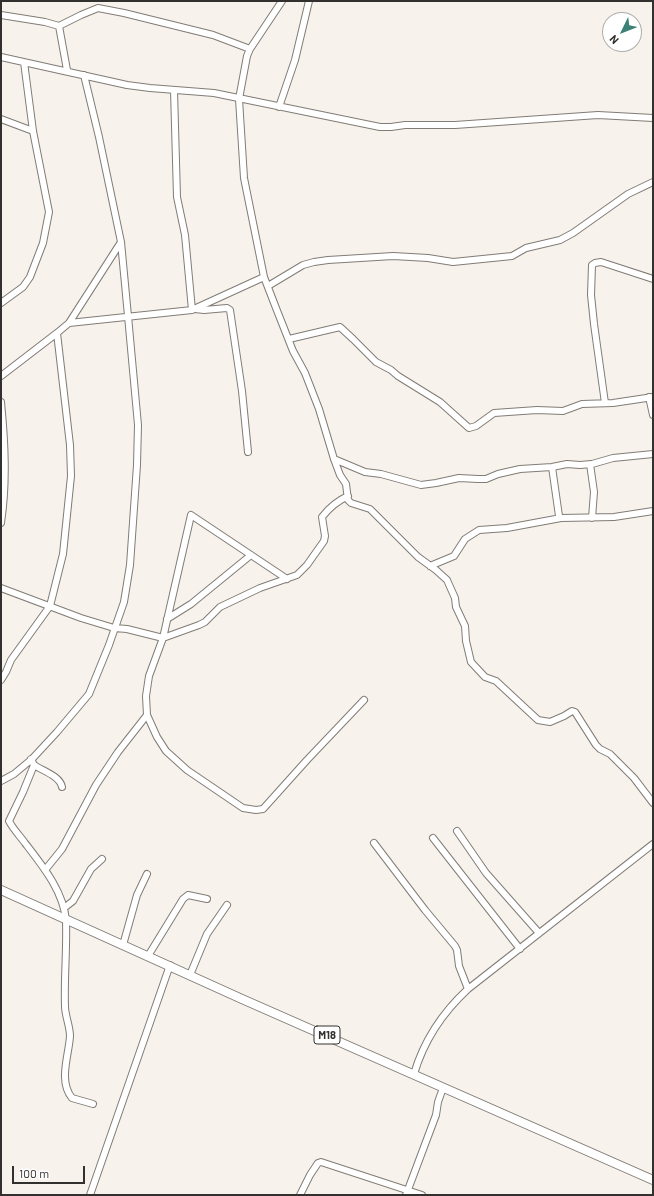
<!DOCTYPE html>
<html>
<head>
<meta charset="utf-8">
<style>
  body { margin:0 }
  #map { position:relative; width:654px; height:1196px; overflow:hidden; background:#f8f2ec; font-family:Barlow,sans-serif }
  canvas { display:block }
  .frame { position:absolute; inset:0; border:2px solid #33312f; pointer-events:none }
  .north { position:absolute; left:602px; top:12px; width:40px; height:40px; box-sizing:border-box; background:#fff; border:1px solid #adadac; border-radius:50%; rotate:227deg; font-size:11px; font-weight:700; line-height:16px; text-align:center; color:#33312f }
  .north::after { content:''; display:block; margin:auto; width:14px; height:18px; background:#3c8177; clip-path:polygon(50% 0,100% 100%,50% 72%,0 100%) }
  .scale { position:absolute; left:12px; top:1166px; width:73px; height:18px; box-sizing:border-box; border:2px solid #33312f; border-top:0; padding-left:5px; font-size:12px; line-height:14px; white-space:nowrap; color:#33312f; -webkit-text-stroke:3px #fff; paint-order:stroke }
</style>
</head>
<body>
<div id="map">
<canvas width="654" height="1196"></canvas>
<div class="frame"></div>
<div class="north">N</div>
<div class="scale">100 m</div>
</div>
<script>
const ctx = document.querySelector('canvas').getContext('2d');
ctx.lineJoin = 'round';
function trace(path, color, width, dash) { ctx.strokeStyle = color; ctx.lineWidth = width; ctx.lineCap = dash ? 'butt' : 'round'; ctx.setLineDash(dash || []); ctx.stroke(path); }
function label(font, color, halo, rows, align = 'center') {
  ctx.font = font + ' Barlow,sans-serif'; ctx.lineWidth = 4; ctx.setLineDash([]); ctx.textBaseline = 'middle'; ctx.strokeStyle = halo; ctx.fillStyle = color; for (const [text, x, y, turn = 0] of rows) {
    ctx.save(); ctx.translate(x, y); ctx.rotate((+turn || 0) * Math.PI / 180); ctx.textAlign = isNaN(turn) ? turn : align; if (halo) ctx.strokeText(text, 0, 0); ctx.fillText(text, 0, 0); ctx.restore();
  }
}
const minor = new Path2D(`
  M282,1L250,49L247,56L239,99L244,178L264,277L276,308L293,351L305,373L319,409L334,459L340,475L346,484L348,500L351,503L370,509L418,557L436,570L447,580L455,598L456,607L465,626L466,641L471,662L485,677L496,681L538,720L550,722L564,716L572,711L575,712L596,745L600,749L610,754L634,778L653,803
  M1,15L45,22L59,26
  M1,57L127,85L150,88L214,93L380,127H391L405,125H455L598,115L653,118
  M67,70L59,26L81,15L98,8L124,13L213,35L250,49
  M279,107L295,60L309,1
  M1,119L33,131
  M268,286L303,265L314,262L328,260L393,256L428,258L453,262L512,256L526,248L560,240L573,233L628,194L653,182
  M1,303L23,287L30,277L43,243L49,212L33,131L24,62
  M194,309L264,277
  M195,309L204,310L227,308L230,310L242,391L248,452
  M69,323L121,242
  M57,333L69,323L192,310L185,235L177,197L174,90
  M289,339L340,327L353,339L376,362L391,370L398,376L440,402L469,428L476,426L494,413L537,410L563,411L582,404L613,403L653,397
  M1,376L57,333L70,445L71,476L63,554L50,606L11,660L6,672L1,680
  M649,397L653,415
  M1,402C5,443 7,482 1,523
  M605,403L594,324L591,295L592,265L595,263L601,262L653,279
  M334,459L365,472L381,474L421,485L436,483L459,478L478,479H486L498,474L520,469L552,467L567,464L580,465L592,464L613,458L653,454
  M590,464L594,492L592,518
  M552,467L559,516L561,518
  M430,566L454,556L465,539L479,530L507,528L561,518L614,517L653,511
  M287,579L191,515L163,638L149,676L146,696L147,715L157,737L166,751L187,770L243,808L256,810L263,809L307,760L364,700
  M1,588L81,618L114,628L127,629L163,638L199,625L205,622L220,607L260,588L297,575L307,565L324,541L325,536L322,517C329,508 337,501 348,496
  M167,619L191,604L251,555
  M31,759L34,765L23,792L9,821C13,829 20,836 25,843C42,865 64,892 66,921C67,949 64,978 65,1006C65,1016 70,1026 70,1036C69,1055 58,1081 72,1098L93,1104
  M34,765C43,771 60,776 62,787
  M1,781L14,774L32,759L57,732L89,694L109,645L124,602L130,565L137,465L138,425L128,316L121,242L99,137L84,75
  M457,831L486,873L539,933
  M433,838L520,949
  M374,843L425,910L455,946L457,950L459,966L468,989
  M45,870L62,849L96,785L118,752L147,715
  M64,908L73,901L91,869L102,859
  M123,945L137,895L147,874
  M148,956L183,899L188,895L207,899
  M190,975L207,934L227,905
  M414,1074C424,1040 442,1013 468,989L653,844
  M90,1195L170,965
  M300,1195L310,1175L318,1163L321,1162L422,1195
  M406,1195L436,1115L438,1102L443,1088`);
const major = new Path2D(`
  M1,890L242,999L653,1180`);
trace(minor, '#817c76', 8);
trace(major, '#817c76', 10);
trace(minor, '#fff', 6);
trace(major, '#fff', 8);
for (const [x, y, w] of [
  [327,1035,26]
]) { const box = new Path2D(); box.roundRect(x - w / 2, y - 9, w, 18, 3); ctx.fillStyle = '#fff'; ctx.fill(box); trace(box, '#33312f', 1); }
label('bold 11px', '#33312f', null, [
  ["M18",327,1035]
]);
</script>
</body>
</html>
